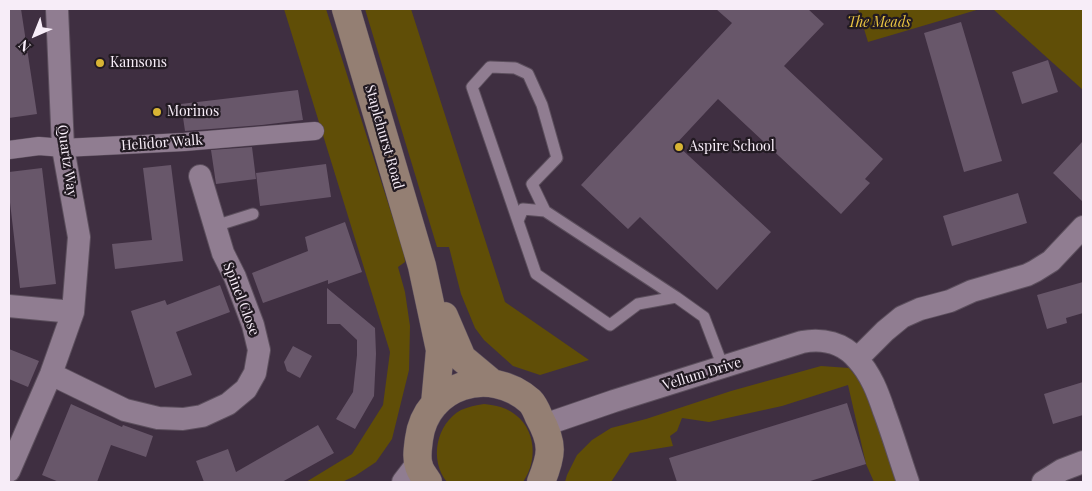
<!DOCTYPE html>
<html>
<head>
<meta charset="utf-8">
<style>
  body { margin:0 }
  #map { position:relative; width:1092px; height:491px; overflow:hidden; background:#3f2f41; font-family:"Playfair Display",serif }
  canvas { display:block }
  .frame { position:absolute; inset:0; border:10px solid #f7edf8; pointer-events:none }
  .north { position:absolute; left:10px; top:10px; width:50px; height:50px; -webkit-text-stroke:4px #221a22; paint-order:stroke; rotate:224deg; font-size:14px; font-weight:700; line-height:20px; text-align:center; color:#f7edf8 }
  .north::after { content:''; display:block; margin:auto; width:18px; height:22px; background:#f7edf8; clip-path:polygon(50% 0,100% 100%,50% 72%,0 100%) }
</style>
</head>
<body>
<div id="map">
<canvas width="1092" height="491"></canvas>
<div class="frame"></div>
<div class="north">N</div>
</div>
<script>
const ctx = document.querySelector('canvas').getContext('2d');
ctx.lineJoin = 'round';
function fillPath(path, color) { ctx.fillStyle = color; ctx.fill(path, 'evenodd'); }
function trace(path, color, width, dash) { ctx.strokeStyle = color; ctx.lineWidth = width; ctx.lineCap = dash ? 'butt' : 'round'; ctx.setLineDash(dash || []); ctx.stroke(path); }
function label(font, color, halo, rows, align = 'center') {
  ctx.font = font + ' "Playfair Display",serif'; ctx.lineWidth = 4.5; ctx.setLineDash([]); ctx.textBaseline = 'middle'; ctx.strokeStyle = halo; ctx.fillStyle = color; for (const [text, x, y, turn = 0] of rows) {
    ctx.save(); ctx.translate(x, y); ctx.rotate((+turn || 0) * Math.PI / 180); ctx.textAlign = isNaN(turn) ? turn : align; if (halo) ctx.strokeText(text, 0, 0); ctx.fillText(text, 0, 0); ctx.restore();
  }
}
fillPath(new Path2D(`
  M284,9H326L404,253L405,262L398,267L405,292L410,326L409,370L392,439L376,462L355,476L342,482H306L352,454L383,405L390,352Z
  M365,9H411L505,302L589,360L540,375L513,366L484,340L475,328L461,294L449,247H437Z
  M858,9H980L868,42Z
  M993,9H1083V90Z
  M821,366L849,368L871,395L899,482H874L866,464L848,385L782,406L709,422L682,418L677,431L670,436L673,446L630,453L611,482H565L567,475L577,455L592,440L611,428L646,419L731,391Z
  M484,404C492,405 499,406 506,409C535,422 540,458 523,482H447C429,460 436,424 461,410C468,407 476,405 484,404Z`), '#604e07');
fillPath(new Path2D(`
  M9,9H21L37,114L9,118Z
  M716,9H808L824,24L784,66L883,159L865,179L870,183L841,214L718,99L676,144L771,232L717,290L640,217L628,229L581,185L732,23Z
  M961,22L1002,161L964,172L924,33Z
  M1048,60L1058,92L1022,104L1012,72Z
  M298,90L303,120L262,125L185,131L181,104Z
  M1083,141V202L1053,173Z
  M252,147L256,179L216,184L211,150Z
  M326,164L331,197L260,206L256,173Z
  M171,165L183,261L115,269L112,244L152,240L143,168Z
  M42,168L56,284L20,288L9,194V172Z
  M1018,193L1027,223L952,246L943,216Z
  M345,222L362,272L328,284V280L263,303L252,273L308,251L305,237Z
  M1083,282V313L1066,318L1067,323L1047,329L1037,295Z
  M220,285L230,312L176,332L192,375L155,388L131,311L165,300L167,305Z
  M327,288L375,328L376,354L374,396L355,429L336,419L353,392L357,355V340L340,324H327Z
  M293,346L312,356L300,378L287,371L284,362Z
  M9,349L39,361L28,387L9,379Z
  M1083,382V415L1053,424L1044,394Z
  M847,403L866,464L807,482H677L669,458Z
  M71,404L122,427L123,425L153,436L146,457L111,445L97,482H59L42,475Z
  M318,425L334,453L282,482H204L196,461L228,449L236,472Z`), '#68576a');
const service = new Path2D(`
  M518,221L523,209L545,211
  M215,226L253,214
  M676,297L545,211L532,184L557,158L542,105L528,74L515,68L490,67L472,87L536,274L610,325L638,304L676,297L704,317L723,367`);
const pedestrian = new Path2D(`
  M9,150L39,146L63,148L184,142L315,131`);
const minor = new Path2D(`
  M9,306L73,312
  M857,359C871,374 878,393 884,411C893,435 900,459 908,482
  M51,374L125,410L158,418L183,419L202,416L228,404L246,389L255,373L259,350L253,325L235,277L223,253L200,176
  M544,425L614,401L802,342C823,338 843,343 857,359L885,331L902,317L920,309L950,301L972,291L1027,275L1035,271L1051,261L1083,227
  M9,471L51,374L73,312L79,237L63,148L57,9
  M403,482L416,465L417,448
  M1043,482L1062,470L1083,462`);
const secondary = new Path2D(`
  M346,9L422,266L440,350L435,404
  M444,316L462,358L492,383
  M428,482C425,477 420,471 419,466C416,458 418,447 419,439C426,385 490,365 530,401C534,405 537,412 539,417C554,444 552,455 541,482`);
trace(service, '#5c4f5d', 13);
trace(pedestrian, '#5c4f5d', 19);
trace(minor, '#5c4f5d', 24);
trace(secondary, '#5c4f5d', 29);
trace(service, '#907d91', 11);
trace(pedestrian, '#907d91', 18);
trace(minor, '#907d91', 22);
trace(secondary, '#947f73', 28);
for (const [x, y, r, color] of [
  [100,63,5,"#d8b434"],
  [157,112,5,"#d8b434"],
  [679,147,5,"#d8b434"]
]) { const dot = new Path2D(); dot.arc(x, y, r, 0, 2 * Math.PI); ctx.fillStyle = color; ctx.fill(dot); trace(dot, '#221a22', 2); }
label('italic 14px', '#ecc642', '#221a22', [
  ["The Meads",879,23]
]);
label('14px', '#f7edf8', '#221a22', [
  ["Kamsons",110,63],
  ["Morinos",167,112],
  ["Aspire School",689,147]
], 'left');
label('14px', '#f7edf8', '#221a22', [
  ["Staplehurst Road",384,137,74],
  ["Helidor Walk",162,143,-4],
  ["Quartz Way",67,161,82],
  ["Spinel Close",241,299,69],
  ["Vellum Drive",702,374,-17]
]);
</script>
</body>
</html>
